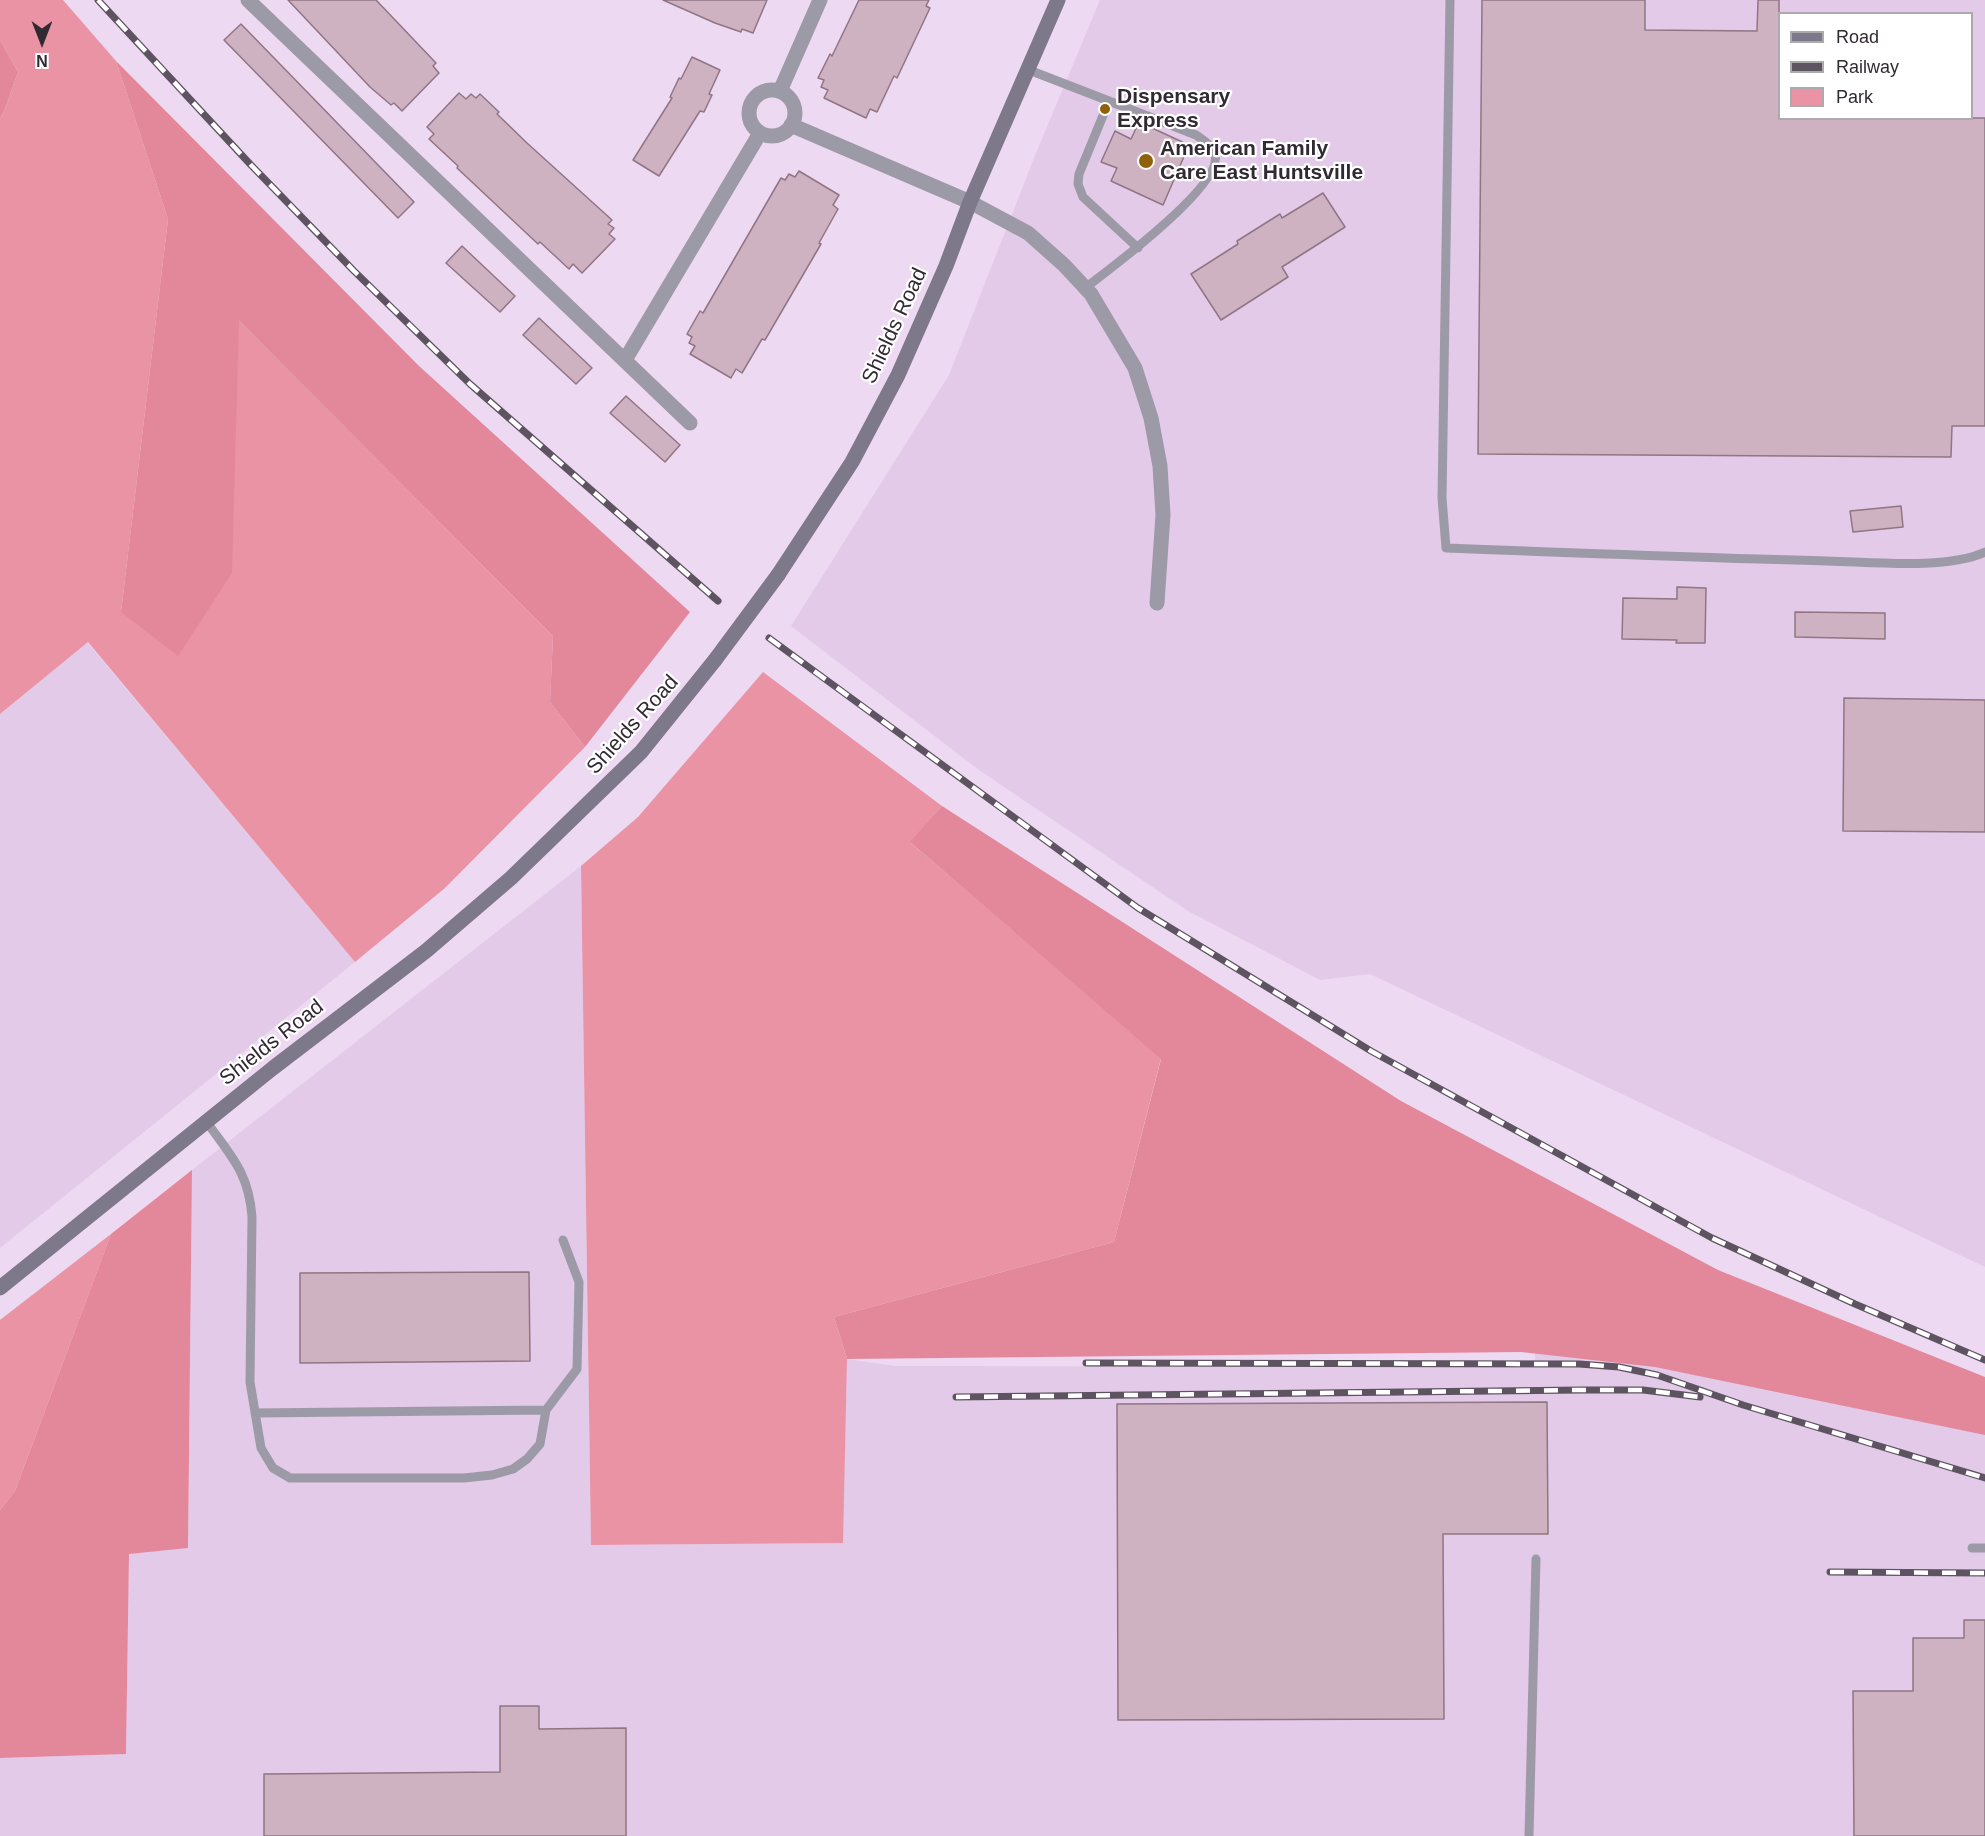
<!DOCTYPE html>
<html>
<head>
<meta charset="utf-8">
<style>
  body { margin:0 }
  #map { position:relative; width:1985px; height:1836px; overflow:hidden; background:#edd9f2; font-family:Arial,sans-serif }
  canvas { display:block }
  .legend { position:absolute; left:1778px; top:12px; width:195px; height:108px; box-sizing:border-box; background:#fff; border:2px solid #adaaad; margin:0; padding:8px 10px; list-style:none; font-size:18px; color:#312a33 }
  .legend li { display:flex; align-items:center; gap:12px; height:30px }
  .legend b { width:30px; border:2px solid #adaaad }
  .north { position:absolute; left:12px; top:12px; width:60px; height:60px; -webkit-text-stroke:4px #fff; paint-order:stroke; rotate:180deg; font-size:16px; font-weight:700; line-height:24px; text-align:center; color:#312a33 }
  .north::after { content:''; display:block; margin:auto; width:21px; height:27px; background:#312a33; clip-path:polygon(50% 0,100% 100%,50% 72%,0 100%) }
</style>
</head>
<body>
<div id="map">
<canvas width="1985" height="1836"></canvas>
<ul class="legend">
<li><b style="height:8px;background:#7d788a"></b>Road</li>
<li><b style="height:8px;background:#5e5461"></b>Railway</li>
<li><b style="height:16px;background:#e993a5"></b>Park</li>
</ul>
<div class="north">N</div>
</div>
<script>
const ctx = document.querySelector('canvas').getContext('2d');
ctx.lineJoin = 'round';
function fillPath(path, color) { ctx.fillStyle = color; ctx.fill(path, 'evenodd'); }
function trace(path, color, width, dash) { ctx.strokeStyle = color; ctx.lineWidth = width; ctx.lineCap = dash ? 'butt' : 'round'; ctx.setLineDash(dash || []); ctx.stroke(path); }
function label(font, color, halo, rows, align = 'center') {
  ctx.font = font + ' Arial,sans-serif'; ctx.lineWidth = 4.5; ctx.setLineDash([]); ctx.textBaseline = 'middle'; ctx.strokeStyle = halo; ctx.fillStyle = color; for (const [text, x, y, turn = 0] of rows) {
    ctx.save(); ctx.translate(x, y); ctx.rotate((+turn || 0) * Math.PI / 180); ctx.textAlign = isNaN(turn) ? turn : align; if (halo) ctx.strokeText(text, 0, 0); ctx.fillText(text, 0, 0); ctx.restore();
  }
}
fillPath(new Path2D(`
  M1100,0H1985V1267L1370,974L1320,980L1188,911L979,770L791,626L949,375L1036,153ZM1780,14H1972V118H1780Z
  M87,642L355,962L0,1248V714Z
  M581,866L591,1545L842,1543L847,1359L895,1366L1535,1367V1238L1985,1426V1836H0V1758L126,1754L129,1553L188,1548L192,1170Z`), '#e3cae9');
fillPath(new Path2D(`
  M0,0H63L116,61L168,219L121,612L231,573L238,320L553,636L550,702L585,747L445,888L355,962L88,642L0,714V119L5,109L18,72L0,40Z
  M763,672L942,806L911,843L1161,1058L1114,1242L834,1317L847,1359L843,1543L591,1545L581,866L638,817Z
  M111,1234L15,1491L0,1510V1320Z`), '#e993a5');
fillPath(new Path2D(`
  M0,40L18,72L5,109L0,119Z
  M116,61L419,366L690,612L585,747L550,702L553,636L239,321L232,573L178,656L121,612L168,219Z
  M942,806L1401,1101L1718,1270L1985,1377V1435L1655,1367L1521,1352L847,1359L834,1317L1114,1242L1161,1059L910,842Z
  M192,1170L188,1548L129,1554L126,1754L0,1758V1510L15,1491L111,1234Z`), '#e3889b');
const building = new Path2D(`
  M288,0H376L436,63L433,66L439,73L402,111L394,103L391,105L370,87Z
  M663,0H767L753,33L742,29L741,32L715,23Z
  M859,0H929L926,6L930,8L897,78L894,76L877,112L870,109L866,118L824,98L828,90L821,87L824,80L818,78L830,54L832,56Z
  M1482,0H1645V30L1757,31L1758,0H1779V118H1985V426H1952L1951,457L1478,454Z
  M241,24L414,202L398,218L224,40Z
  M692,57L720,70L709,94L712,95L704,112L700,111L659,176L633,160L672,98L670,97L679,78L681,79Z
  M459,93L466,99L471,94L476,98L480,94L499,112L497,114L527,143L612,220L608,224L614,228L609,234L615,239L582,273L573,264L569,269L540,242L538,244L457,168L458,166L429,139L434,134L427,127Z
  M1139,122L1189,145L1163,205L1111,181L1117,168L1101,162L1115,131L1131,139Z
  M799,171L839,195L833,205L838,209L819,243L821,244L765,340L762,339L742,373L736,369L731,378L690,354L695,346L689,343L692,337L687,334L700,311L703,313L781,178L785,180L789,174L795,177Z
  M1323,193L1345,227L1282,267L1288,277L1221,320L1191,274L1238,244L1237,241L1280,214L1282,218Z
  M462,246L515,296L500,312L446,263Z
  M539,318L592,368L576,384L523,335Z
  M626,396L680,445L665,462L610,413Z
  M1901,506L1903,527L1853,532L1850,511Z
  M1677,587L1706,588L1705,643H1676L1677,640L1622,639L1623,598L1677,599Z
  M1795,612L1885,613V639L1795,637Z
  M1844,698L1985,700V832L1843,831Z
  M529,1272L530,1361L300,1363V1273Z
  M1547,1402L1548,1534H1443L1444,1719L1118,1720L1117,1404Z
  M1964,1620H1985V1836H1854L1853,1691H1913V1638H1964Z
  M500,1706H539V1729L626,1728V1836H264V1774L500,1772Z`);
fillPath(building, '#cfb2c2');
trace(building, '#907584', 1.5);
trace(new Path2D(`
  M1450,0L1442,498L1446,548C1574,553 1701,558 1828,561C1872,562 1946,570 1985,552
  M1029,70L1109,101L1079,174L1078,184L1083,197L1138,248
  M1085,288C1110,269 1223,185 1215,155C1212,145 1203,140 1196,135L1109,101
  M206,1121C231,1156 249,1173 252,1217L250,1382L261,1448L273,1468L290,1478H464L492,1475L513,1469L527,1459L540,1444L546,1410L577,1369L579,1282L563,1240
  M255,1413L546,1410
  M1972,1548H1985
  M1529,1836L1536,1559`), '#9d9aa7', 9);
trace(new Path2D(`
  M248,0L690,423
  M749 113a23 23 0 1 1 46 0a23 23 0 1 1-46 0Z
  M780,91L820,0
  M791,125L970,202L1028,233L1064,265L1091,294L1135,368L1151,418L1160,466L1163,515L1157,603
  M625,360L760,133`), '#9d9aa7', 15);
trace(new Path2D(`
  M778,575L852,462L898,375L946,266L970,202L1058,0
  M0,1288L273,1068L426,951L511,878L641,752L715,660`), '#7d788a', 15);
const rail = new Path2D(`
  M98,0L250,164L354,271L470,384L718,601
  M769,638L1138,908L1371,1051L1712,1238L1855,1304L1985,1360
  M1086,1363L1579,1364L1619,1367L1657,1375L1743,1405L1985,1478
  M956,1397L1582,1390H1643L1700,1397
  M1830,1572L1985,1573`);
trace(rail, '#5e5461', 7);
trace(rail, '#fff', 4.5, [14]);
trace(new Path2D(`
  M715,660L778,575`), '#7d788a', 15);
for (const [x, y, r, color] of [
  [1105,109,6,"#8f610a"],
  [1146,161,8,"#8f610a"]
]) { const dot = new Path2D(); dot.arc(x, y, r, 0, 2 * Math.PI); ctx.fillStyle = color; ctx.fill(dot); trace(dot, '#fff', 2); }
label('bold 21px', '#312a33', '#fff', [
  ["Dispensary",1117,97],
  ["Express",1117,121],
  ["American Family",1160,149],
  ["Care East Huntsville",1160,173]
], 'left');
label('21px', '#312a33', '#fff', [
  ["Shields Road",895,326,-65],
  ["Shields Road",633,725,-48],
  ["Shields Road",272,1043,-38]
]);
</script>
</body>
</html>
